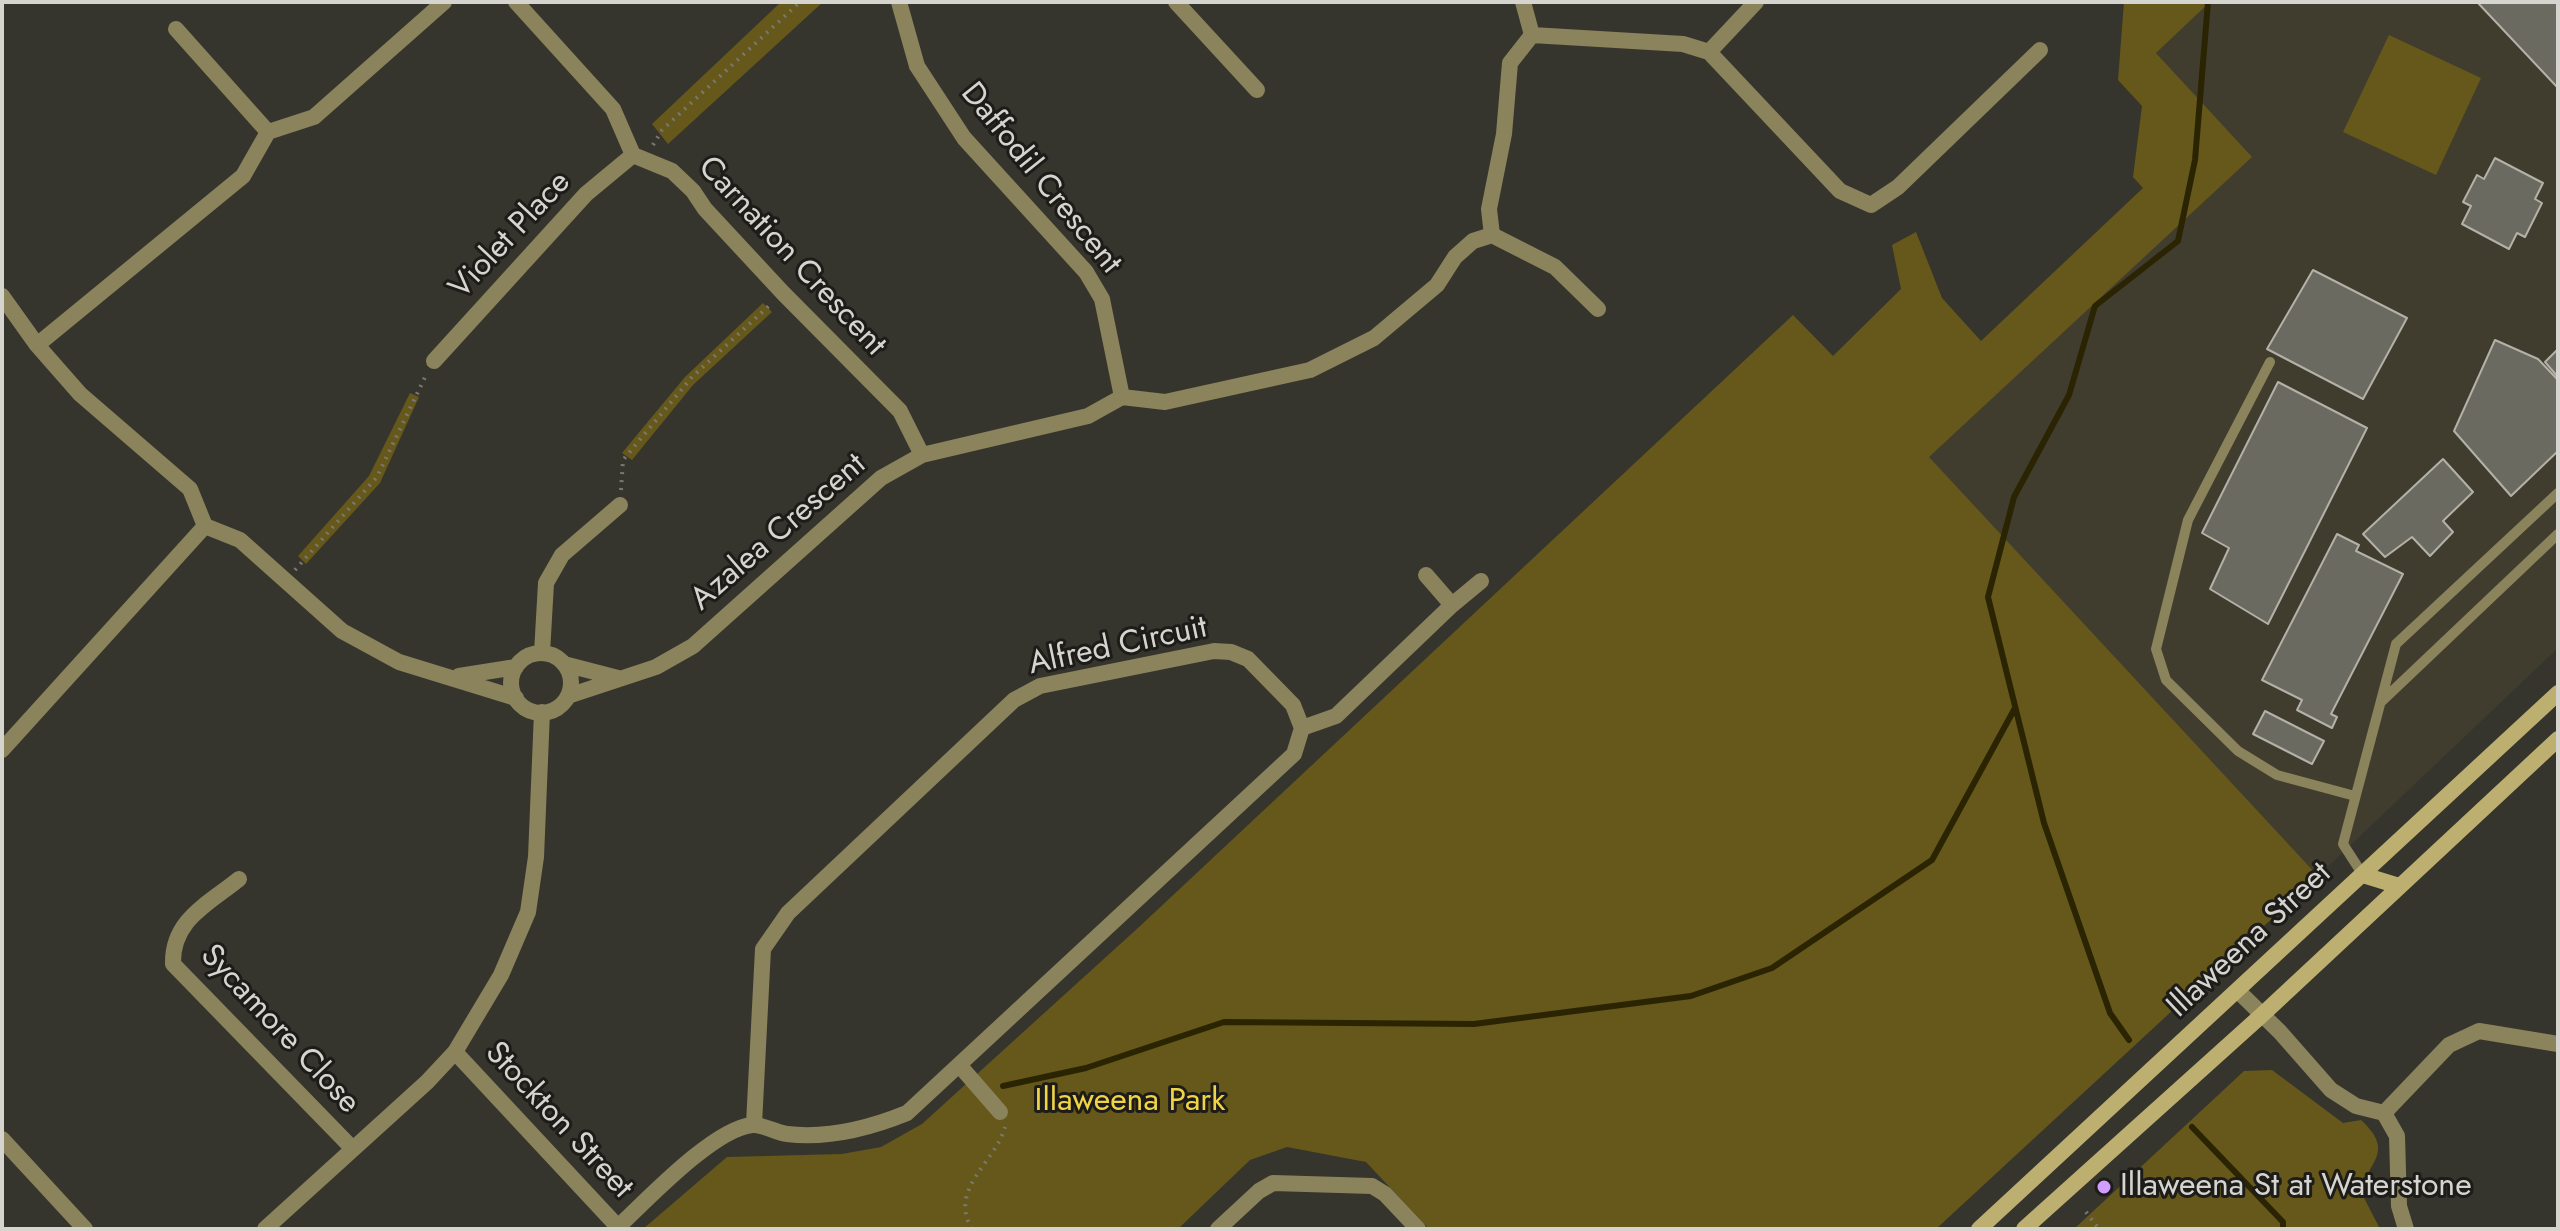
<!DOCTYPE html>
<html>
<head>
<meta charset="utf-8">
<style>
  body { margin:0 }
  #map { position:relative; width:2560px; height:1231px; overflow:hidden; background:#36352d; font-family:Jost,sans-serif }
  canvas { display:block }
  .frame { position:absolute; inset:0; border:4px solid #d5d4cf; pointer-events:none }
</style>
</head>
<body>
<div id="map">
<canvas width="2560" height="1231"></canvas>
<div class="frame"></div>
</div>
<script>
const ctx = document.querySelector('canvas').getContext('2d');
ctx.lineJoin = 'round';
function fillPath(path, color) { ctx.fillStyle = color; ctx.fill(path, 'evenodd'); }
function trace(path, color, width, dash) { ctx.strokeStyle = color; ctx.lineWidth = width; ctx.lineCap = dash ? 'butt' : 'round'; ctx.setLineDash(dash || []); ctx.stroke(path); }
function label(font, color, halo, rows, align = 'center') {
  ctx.font = font + ' Jost,sans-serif'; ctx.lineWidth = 6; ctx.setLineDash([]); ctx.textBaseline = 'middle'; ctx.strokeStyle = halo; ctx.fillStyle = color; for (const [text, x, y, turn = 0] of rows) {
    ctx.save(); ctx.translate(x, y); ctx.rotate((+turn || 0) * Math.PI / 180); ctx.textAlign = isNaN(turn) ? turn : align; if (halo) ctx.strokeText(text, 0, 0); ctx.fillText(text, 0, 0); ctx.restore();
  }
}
fillPath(new Path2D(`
  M2210,2H2558V648L2318,876L1928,457L2251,157L2156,53Z`), '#403d2f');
fillPath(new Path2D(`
  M781,2H823L668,144L652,124Z
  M2124,2H2210L2156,53L2252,157L1929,457L2318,876L1936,1229H1429L1366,1162L1287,1147L1250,1160L1178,1229H643L727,1157L842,1154L881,1147L922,1124L1139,927L1793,315L1833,356L1901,289L1892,245L1916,232L1942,298L1981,341L2143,188L2133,177L2142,106L2118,80Z
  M2389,35L2481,78L2436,175L2343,132Z
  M763,303L772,312L693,385L632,460L622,453L685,377Z
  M410,393L419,397L380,483L306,564L298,556L369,476Z
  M2272,1070L2343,1123L2361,1120C2391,1148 2376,1158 2359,1188L2380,1229H2074L2244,1071Z`), '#65581a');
trace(new Path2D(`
  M2129,1040L2110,1013L2044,823L1988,597L2014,497L2069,395L2095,306L2178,241L2195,160L2208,2
  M1003,1086L1086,1068L1224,1022L1474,1024L1691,996L1772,968L1932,860L2015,708
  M2192,1127L2283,1222V1229`), '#2b2403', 6);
const building = new Path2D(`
  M2558,2V88L2478,3Z
  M2495,158L2543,183L2535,199L2542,203L2525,237L2517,233L2509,249L2462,224L2471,206L2463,202L2477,175L2484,179Z
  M2313,270L2407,318L2363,399L2267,349Z
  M2495,340L2538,359L2558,380V451L2511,496L2454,431Z
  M2558,349V377L2545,362Z
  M2278,382L2367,428L2268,624L2210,589L2229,548L2202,533Z
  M2443,459L2473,492L2443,521L2453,532L2430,556L2412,537L2385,557L2363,534Z
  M2337,534L2359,545L2356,551L2403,574L2331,714L2337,717L2332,728L2297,710L2302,700L2262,680Z
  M2265,711L2324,741L2312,764L2253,734Z`);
fillPath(building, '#6b6a61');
trace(building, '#b3b1a8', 2);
trace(new Path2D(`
  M653,145L662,130L800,2
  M621,490L623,460L692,377L772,303
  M295,570L377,477L427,373
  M2086,1212L2099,1229
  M972,1229C948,1189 995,1163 1005,1127`), '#797871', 4, [2, 6]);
trace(new Path2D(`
  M2270,362L2188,520L2156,649L2166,680L2238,751L2277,775L2355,796
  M2382,701L2558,534
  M2363,875L2343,844L2396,644L2558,493`), '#8b835b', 10);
trace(new Path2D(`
  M516,2L613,109L633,155L672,171L693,191L705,209L783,293L900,411L922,455
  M899,2L917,66L964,138L1086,272L1102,299L1122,397
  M1176,2L1257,90
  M176,29L268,132
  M1532,35L1683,44L1709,52L1840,191L1871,205L1898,187L2040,50
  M1709,52L1756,2
  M1492,235L1555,267L1598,309
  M2,296L37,345L80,394L190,489L205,526L240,540L342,631L399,662L516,698
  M37,345L243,176L268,132L314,117L444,2
  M434,361L586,194L633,155
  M1426,575L1452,605L1481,581
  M542,653L546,583L562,555L620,505
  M511 683a30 30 0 1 1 60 0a30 30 0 1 1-60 0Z
  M564,664L618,678
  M459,676L516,667
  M568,696L656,667L693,646L881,478L922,455L1088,416L1122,397L1165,402L1310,370L1374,338L1437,285L1455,257L1473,241L1492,235L1489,209L1504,134L1510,63L1532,35L1523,2
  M1302,728L1336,716L1452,605
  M2,750L205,526
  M239,879C207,905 172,920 173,964L353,1149
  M2238,991L2280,1032L2331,1090L2356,1106L2384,1113L2397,1136L2399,1206L2406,1229
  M455,1052L618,1227
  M960,1066L1000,1112
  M2384,1113L2449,1045L2479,1031L2558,1044
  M2,1139L85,1229
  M265,1229L427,1082L455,1052L501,975L528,912L536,857L542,712
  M616,1229C645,1202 713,1129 752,1125C763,1124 776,1133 787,1134C828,1139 870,1128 907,1113L1294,754L1302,728L1293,705L1248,659L1231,652L1214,651L1040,686L1014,700L788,913L763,949L754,1124
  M1218,1229L1259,1191L1273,1183L1372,1186L1385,1194L1418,1229`), '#8b835b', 16);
trace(new Path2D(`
  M2363,875L2399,886
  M1979,1229L2558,693
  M2024,1229L2263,1014L2558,739`), '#bdaf6f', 16);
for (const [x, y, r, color] of [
  [2104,1187,8,"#d19dfe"]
]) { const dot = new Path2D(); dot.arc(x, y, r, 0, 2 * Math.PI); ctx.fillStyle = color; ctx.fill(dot); trace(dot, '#1d1c19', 3); }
label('32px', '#d5d4cf', '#1d1c19', [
  ["Daffodil Crescent",1040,179,51],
  ["Violet Place",511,236,-47],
  ["Carnation Crescent",791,257,47],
  ["Azalea Crescent",779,533,-41],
  ["Alfred Circuit",1118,647,-12],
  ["Illaweena Street",2250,941,-43],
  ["Sycamore Close",279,1030,47],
  ["Stockton Street",558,1121,47]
]);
label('32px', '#f0d447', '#1d1c19', [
  ["Illaweena Park",1130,1102]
]);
label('32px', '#d5d4cf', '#1d1c19', [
  ["Illaweena St at Waterstone",2120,1187]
], 'left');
</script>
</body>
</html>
